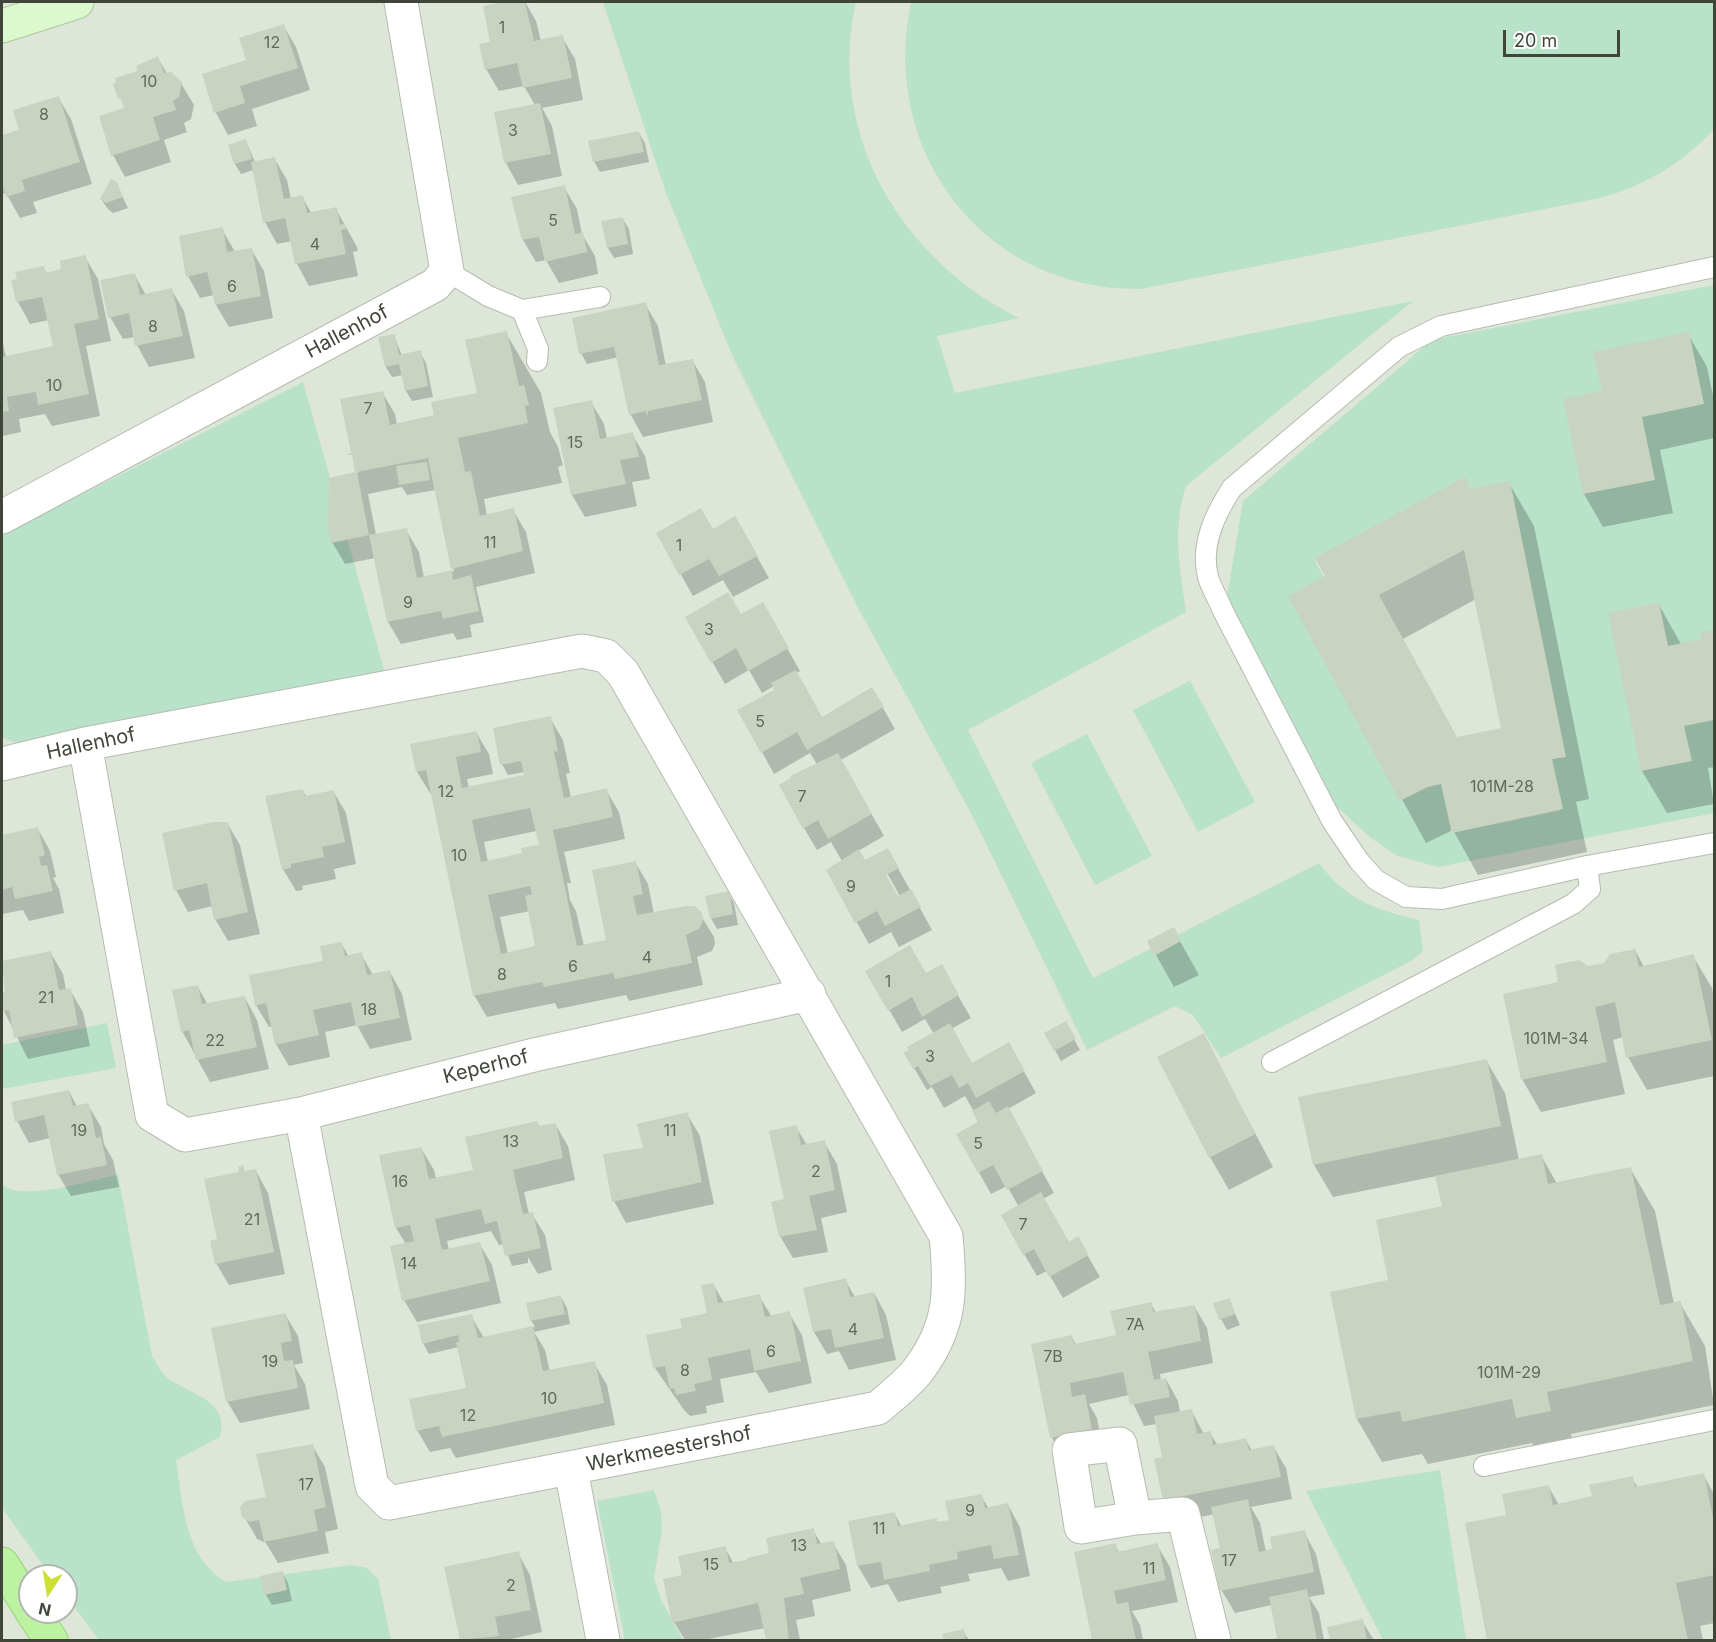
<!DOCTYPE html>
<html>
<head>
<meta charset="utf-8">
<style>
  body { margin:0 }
  #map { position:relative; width:1716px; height:1642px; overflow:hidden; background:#edf3ea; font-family:Inter,sans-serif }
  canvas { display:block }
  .frame { position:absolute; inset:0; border:3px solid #3f4639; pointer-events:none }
  .north { position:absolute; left:18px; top:1564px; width:60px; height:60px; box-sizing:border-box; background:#fff; border:2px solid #b2b5b0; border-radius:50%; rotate:192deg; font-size:16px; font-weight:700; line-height:24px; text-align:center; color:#3f4639 }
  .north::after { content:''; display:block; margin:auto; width:21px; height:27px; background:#cfe034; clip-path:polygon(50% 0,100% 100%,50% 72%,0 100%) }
  .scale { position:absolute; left:1503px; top:30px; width:117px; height:27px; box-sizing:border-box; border:3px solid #3f4639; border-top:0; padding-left:8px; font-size:18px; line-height:21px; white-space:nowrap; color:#3f4639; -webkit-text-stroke:4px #fff; paint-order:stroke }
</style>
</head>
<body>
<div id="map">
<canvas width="1716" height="1642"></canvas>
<div class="frame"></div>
<div class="north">N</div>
<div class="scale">20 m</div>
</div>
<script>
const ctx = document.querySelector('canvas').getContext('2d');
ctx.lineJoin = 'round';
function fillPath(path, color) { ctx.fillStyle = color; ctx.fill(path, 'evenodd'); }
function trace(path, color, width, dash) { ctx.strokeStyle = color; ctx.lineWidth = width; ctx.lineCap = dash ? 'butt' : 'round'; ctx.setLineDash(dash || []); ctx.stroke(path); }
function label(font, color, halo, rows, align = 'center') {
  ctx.font = font + ' Inter,sans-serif'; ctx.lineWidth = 6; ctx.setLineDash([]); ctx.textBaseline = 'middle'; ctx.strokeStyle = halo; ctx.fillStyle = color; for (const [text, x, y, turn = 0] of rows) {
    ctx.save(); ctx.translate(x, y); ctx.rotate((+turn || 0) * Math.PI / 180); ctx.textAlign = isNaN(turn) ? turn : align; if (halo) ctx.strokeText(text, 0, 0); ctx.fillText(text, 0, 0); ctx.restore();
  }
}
fillPath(new Path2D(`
  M2,2H1714V1640H2ZM30,1576H66V1612H30Z`), '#dee6d9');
fillPath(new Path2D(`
  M603,2H856C826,135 902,260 1019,318L937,336L955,393L1413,301L1186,486C1172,528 1180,569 1186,612L968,730L1093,978L1319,863C1347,901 1375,909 1419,920L1423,951L1411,961L1221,1058L1193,1015L1175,1006L1087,1050L971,813L857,606L733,357L666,193Z
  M911,2H1714V129C1683,163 1645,186 1600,198L1141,289C984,291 879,152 911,2Z
  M1714,285V813L1438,867L1398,856L1371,838L1337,807L1227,597L1243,501L1432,340ZM1463,478L1473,491L1563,757L1549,760L1559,811L1451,833L1441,782L1400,800L1324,577L1315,561Z
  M303,382L385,673L52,737L18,743L2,738V535Z
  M1190,681L1255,802L1198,832L1133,710Z
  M1087,734L1152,856L1095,885L1031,763Z
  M107,1023L116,1068L2,1089V1045Z
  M118,1175L152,1356C157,1364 162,1374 169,1379C192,1395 230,1401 220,1437L176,1460C183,1505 184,1557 226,1582L352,1565L367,1568L378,1579L391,1640H99L66,1596V1576H51L2,1508V1185C25,1202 90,1180 118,1175Z
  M1440,1470L1466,1640H1383L1306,1491Z
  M654,1490L661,1512L662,1530L654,1578L661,1600L683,1640H625L597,1501Z`), '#b8e2c9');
fillPath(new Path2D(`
  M511,2H525L536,21L541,41L562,37L575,59L583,100L542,108L552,126L562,176L518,185L506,163L535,105L524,86L499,91L486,69L492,43L484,7Z
  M283,25L296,47L310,90L252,109L257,126L228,135L216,113L204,75L248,61Z
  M158,58L167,74L181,83L194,105L191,119L184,123L187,132L164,140L171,162L125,177L113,155L125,109L115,85Z
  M58,97L71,119L92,184L33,202L37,213L20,218L6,193L2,194V137L21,131Z
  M639,133L645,143L649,162L600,172L594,161Z
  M246,141L255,162L274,158L287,180L291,199L302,197L312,214L336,209L357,247L358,251L353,252L358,276L309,286L297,264L292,241L277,244L265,222L254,170L241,174L235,164L230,146Z
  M116,183L128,208L113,213L108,209L101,199Z
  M564,187L577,209L582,234L595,256L598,274L559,283L546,260L536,262L523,240Z
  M622,218L629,229L633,254L614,258L608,248L603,222Z
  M222,229L235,252L251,249L264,271L273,318L229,327L216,305L214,295L200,298L188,276Z
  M85,257L98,279L111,341L86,346L100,416L52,426L45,414L19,419L21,432L2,436V339L6,357L55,348L49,320L30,324L18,302L43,267L47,274L63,270Z
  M134,274L146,295L171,289L184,311L195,358L149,367L137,345L135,337L123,339L110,317Z
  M645,304L658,326L666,366L692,360L705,382L713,422L643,437L631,415L619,357L587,364L581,353Z
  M506,333L541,393L550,432L558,447L563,465L558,467L562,483L484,499L487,516L513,510L526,532L535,573L476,587L484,622L470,625L472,637L457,640L453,633L401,644L388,622L375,558L345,564L332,542L330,479L358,473L382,392L395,414L397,425L433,417L478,394ZM402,487L407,495L436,490L454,571L424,578L419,552L406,530L376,535L368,494Z
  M1688,334L1707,367L1714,401V438L1660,450L1673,513L1603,527L1584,494L1604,392Z
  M394,335L402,356L420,352L426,363L433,397L412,401L406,391L403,375L392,377L386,367L380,338Z
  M591,402L604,424L607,439L632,434L645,456L650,479L632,482L637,506L585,517L572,495L555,409Z
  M1509,483L1534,526L1589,799L1576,802L1587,852L1478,875L1453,830L1426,843L1291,597L1471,491ZM1476,599L1503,729L1457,739L1403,639Z
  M735,518L769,578L733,597L723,580L693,596L658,534L712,531Z
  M762,604L800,671L796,673L822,719L872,689L895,729L841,760L884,836L858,851L865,862L888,850L932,930L899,947L891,932L869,944L828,871L842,861L831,842L817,850L804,828L818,766L810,753L774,774L762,752L776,690L774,686L762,693L749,670L725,684L687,618L741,616ZM886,871L901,898H898L883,873Z
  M1659,605L1681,644L1703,640L1702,634L1714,631V767L1708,768L1714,804L1667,813L1642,771Z
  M550,718L563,740L570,773L566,774L571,798L606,790L619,812L625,839L564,852L571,883H567L570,900L576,911L584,946L608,942L635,862L648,884L654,914H700L714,937L715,944L712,951L697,957L703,985L629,1001L626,995L558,1009L555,1003L487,1017L474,995L433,793H430L417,772L476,732L489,754L493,774L467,779L469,788L526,776L525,772L508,775L502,764ZM536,831L541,846L523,855L488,862L484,842ZM530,911L537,948L508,954L500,917Z
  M302,790L307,797L333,791L346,813L356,864L334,869L336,879L302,886L303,890L296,891L283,869Z
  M227,823L240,845L260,934L228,941L215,919L213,906L188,912L176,890Z
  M38,829L50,851L56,877L53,878L59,889L64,913L29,921L23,910L2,914V837Z
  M728,893L734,903L738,925L717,929L711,918Z
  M1173,929L1199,975L1174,987L1156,955Z
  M341,943L349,957L361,954L373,975L390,972L402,994L412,1040L370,1049L357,1025L344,1028L325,1032L330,1057L289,1066L276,1044L273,1026L269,1027L256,1005L325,961Z
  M1635,950L1644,967L1693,956L1712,988L1714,999V1076L1647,1090L1628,1057L1623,1037L1613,1040L1625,1094L1541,1112L1522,1079L1560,984L1588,968L1605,964Z
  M50,952L63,974L66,990H70L83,1012L90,1046L28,1059L4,1011L2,994L6,993L2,963Z
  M941,966L971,1018L951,1029L971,1065L1021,1066L1036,1093L1008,1109L1054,1193L1043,1199L1069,1244L1078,1239L1100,1277L1063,1298L1047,1271L1037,1276L1024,1254L1019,1207L1007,1186L991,1194L958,1135L980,1122L965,1096L944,1108L932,1087L927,1090L905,1053L934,1034L925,1019L902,1032L867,971L928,980Z
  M198,987L208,1005L245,998L257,1020L269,1069L210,1082L182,1031Z
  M1065,1023L1080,1050L1061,1061L1046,1034Z
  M1203,1035L1273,1167L1229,1190L1210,1157Z
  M1486,1060L1505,1093L1519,1160L1541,1155L1557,1184L1630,1168L1655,1211L1674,1304L1680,1303L1705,1346L1714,1405L1571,1434L1574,1454L1542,1460L1532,1443L1428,1464L1422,1454L1382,1462L1357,1419L1390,1281L1443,1207L1437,1176L1333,1197L1314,1165Z
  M69,1091L77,1107L88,1105L101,1127L104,1144L113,1160L119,1187L71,1196L58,1174L50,1138L29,1143L17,1121Z
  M687,1114L700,1136L714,1204L626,1223L614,1201L644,1149Z
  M537,1122L540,1128L555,1124L568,1146L575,1180L524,1192L529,1214H532L545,1235L552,1270L538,1274L528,1257V1263L512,1266L504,1244L499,1245L491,1231L447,1241L449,1250L479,1243L492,1265L501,1303L417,1322L404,1300L406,1244L396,1228L421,1148L434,1170L436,1179L474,1171Z
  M796,1127L807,1145L824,1142L837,1164L847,1212L821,1218L828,1252L793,1258L780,1236Z
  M256,1171L268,1193L285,1274L229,1285L216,1263L219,1240L241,1174Z
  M845,1280L855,1297L874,1293L886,1315L896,1360L849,1370L839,1351L827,1354L814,1332Z
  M713,1284L724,1303L759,1296L772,1317L789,1313L802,1335L812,1383L769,1393L756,1372L720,1379L724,1402L706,1406L707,1413L690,1416L684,1410L655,1368L648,1336L684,1329L708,1314Z
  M561,1297L567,1308L570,1324L534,1332L545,1350L550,1372L594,1363L607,1385L615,1425L456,1458L450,1448L430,1452L417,1430L468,1389L459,1347L429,1354L423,1343L471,1316L484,1338L535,1327L531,1320Z
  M1229,1300L1240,1325L1227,1330L1221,1319Z
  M1151,1304L1156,1313L1194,1306L1207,1328L1213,1363L1160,1374L1161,1380L1166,1379L1178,1401L1180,1412L1191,1410L1204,1434L1210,1433L1218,1446L1246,1440L1252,1451L1273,1446L1286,1468L1292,1499L1251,1507L1260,1523L1266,1552L1304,1532L1316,1554L1325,1594L1309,1597L1319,1613L1324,1640H1272L1279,1639L1272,1605L1235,1613L1222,1591L1213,1551L1222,1549L1215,1514L1177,1522L1164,1500V1459L1157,1424L1144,1426L1129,1395L1089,1404L1097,1418L1103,1451L1065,1460L1052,1438L1032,1345L1072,1337L1076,1345L1117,1336Z
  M285,1314L298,1336L303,1363L294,1365L305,1384L310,1409L240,1423L227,1401Z
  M312,1445L325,1467L338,1529L325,1532L329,1553L278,1563L266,1543L257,1539L244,1516L267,1498Z
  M1703,1474L1714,1494V1623L1700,1626L1703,1640H1489L1467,1524L1508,1516L1548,1486L1559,1505L1594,1498L1632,1478L1638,1488Z
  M981,1496L989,1509L1008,1505L1020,1527L1030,1576L1008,1581L1001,1568L968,1574L970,1581L940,1587L942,1593L898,1602L888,1584L871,1588L858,1566L849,1522L894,1513L902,1527L936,1520L938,1523L951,1521Z
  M813,1530L822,1545L833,1543L846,1565L851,1591L812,1600L815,1616L796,1620L800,1640H768L765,1628L703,1640H685L674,1622L683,1576L725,1548L734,1564L771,1554Z
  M1115,1545L1119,1553L1157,1545L1170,1567L1178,1602L1132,1611L1140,1625L1143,1640H1094L1076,1553Z
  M518,1553L530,1575L542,1632L507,1640H461L446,1568Z
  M282,1572L288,1583L292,1601L272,1605L266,1595L261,1577Z
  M1362,1621L1374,1640H1331L1329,1628Z
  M963,1631L969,1640H945L944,1635Z`), '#0003');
fillPath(new Path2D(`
  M504,2H525L534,41L563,35L572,78L523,88L517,63L485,70L479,44L490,42L483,6Z
  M284,24L298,68L240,86L245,103L214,113L202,74L246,60L239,38Z
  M158,56L164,73L171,72L182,82L179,97L173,101L176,110L153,117L160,140L111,156L99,116L124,108L121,98L118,99L113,84L116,83L115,78L138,71L136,66Z
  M59,96L80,162L22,180L25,191L6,197L2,183V135L19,130L13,110Z
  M540,103L551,154L504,163L494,112Z
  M639,131L644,152L593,162L588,141Z
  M246,139L252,159L234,164L228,145Z
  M275,157L284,199L303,195L307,213L337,207L340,225L345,223L346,229L341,230L346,254L295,264L285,218L263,223L251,162Z
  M111,179L117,182L123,197L106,203L100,199Z
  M565,185L575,234L583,232L587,252L545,262L539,237L522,240L511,197Z
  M623,217L628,244L607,248L601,221Z
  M223,227L227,252L252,248L261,296L215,305L207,272L186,277L179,236Z
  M86,255L99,319L74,324L89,394L38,405L36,392L7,397L9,411L2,412V357L53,346L42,297L16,302L11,280L17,279L15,272L44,266L45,273L61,269L60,261Z
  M135,273L140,295L172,288L183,336L135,346L129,313L108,318L100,280Z
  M646,302L659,365L693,359L702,400L648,411L647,418L646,411L629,415L614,347L579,354L572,318Z
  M507,331L519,386L524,385L529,405L525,406L528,423L458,438L465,472L471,471L480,516L514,508L523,551L451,569L428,458L357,472L369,535L331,543L328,529L329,478L355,472L352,455H346L351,453L340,399L383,391L390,425L434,415L431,402L477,393L465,340Z
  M1689,332L1704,404L1642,417L1655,480L1583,494L1563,399L1602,391L1593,352Z
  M395,334L399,355L421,350L428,386L405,391L399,364L385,367L378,337Z
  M592,400L600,439L633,432L639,457L620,460L626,484L571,495L553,408Z
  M427,462L430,480L399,485L396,466Z
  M1465,477L1471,489L1510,481L1566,757L1552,759L1563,809L1452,833L1441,784L1427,787L1400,801L1288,596L1325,576L1315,558ZM1464,550L1501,728L1457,737L1379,595Z
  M701,508L713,529L735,516L758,556L719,576L709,559L679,575L656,533Z
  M407,528L417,578L452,570L453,580L471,575L479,611L443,619L441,611L387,622L369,535Z
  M728,592L741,614L763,602L789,648L748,671L736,648L711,663L685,617Z
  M1659,603L1668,646L1702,639L1701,632L1714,630V720L1684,726L1692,761L1641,771L1608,613Z
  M796,670L822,717L872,687L884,707L807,750L797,732L761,753L737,710L774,690L771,683Z
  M551,716L558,751L554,752L564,798L607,788L613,817L553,830L577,946L606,940L592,870L636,861L643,894L633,896L637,915L686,906H695L702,913L703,921L699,929L686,935L692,963L615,979L613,973L544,987L542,982L473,996L426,770L416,772L410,744L477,731L481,752L456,757L462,788L524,775L521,761L500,765L493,728ZM530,808L539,845L521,848L522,853L481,862L472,820ZM530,886L532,894L525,896L535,946L501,954L488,895Z
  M838,753L872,814L828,839L818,820L803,829L779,785L791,778L790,776Z
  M303,789L305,796L334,790L345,842L322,847L324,857L291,864V868L282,870L265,796Z
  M213,822H228L248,912L214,920L207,883L174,891L162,833Z
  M38,827L45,855L39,857L41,866L47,865L53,891L15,899L12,887L2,890V835Z
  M888,848L899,868L886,875L898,896L911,889L921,907L885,926L877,911L855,923L826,870L859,849L865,860Z
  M729,891L733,914L710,919L705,896Z
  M1174,927L1181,941L1154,956L1147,941Z
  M342,942L345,956L362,952L367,975L390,970L400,1018L356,1027L351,1002L313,1010L319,1035L275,1045L266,1003L255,1006L249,975L323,961L320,946Z
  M910,945L926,973L942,964L959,995L922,1017L912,997L888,1011L865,971Z
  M1635,949L1639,967L1694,954L1712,1040L1626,1058L1615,1002L1595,1007L1607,1062L1521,1080L1503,994L1558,982L1555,965L1579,960L1588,966L1604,963L1610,954Z
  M51,951L59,990L71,988L78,1025L14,1038L9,1010L3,1011L2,1005V992H5L2,961Z
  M198,985L202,1004L245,996L257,1047L196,1060L189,1030L181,1032L172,990Z
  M1066,1021L1076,1039L1054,1051L1044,1033Z
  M950,1023L972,1063L1009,1042L1025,1071L976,1098L968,1083L959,1088L952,1075L930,1086L918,1066L913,1069L903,1052L909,1050L907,1047Z
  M1204,1033L1255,1134L1209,1158L1157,1057Z
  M1487,1059L1501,1126L1313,1165L1298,1097Z
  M69,1090L73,1106L89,1103L96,1138L101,1137L107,1165L57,1175L44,1115L15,1122L11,1102Z
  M989,1101L996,1113L1008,1106L1043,1171L1007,1190L993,1165L978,1173L956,1134L978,1122L972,1111Z
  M688,1112L702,1182L612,1202L603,1154L643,1148L637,1124Z
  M537,1121L538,1126L556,1123L563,1158L513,1170L523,1214L533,1212L541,1248L505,1256L497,1221L485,1224L481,1209L435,1219L442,1250L480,1242L490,1281L402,1301L390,1246L414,1241L410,1225L395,1228L379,1155L422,1147L429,1179L473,1170L465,1137Z
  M797,1125L801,1145L825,1140L835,1190L809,1196L817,1230L779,1237L771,1202L784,1199L769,1131Z
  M1542,1154L1548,1184L1631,1167L1660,1305L1681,1301L1693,1361L1547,1392L1551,1411L1516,1418L1512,1399L1402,1422L1400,1411L1356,1419L1330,1292L1388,1280L1376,1220L1442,1206L1435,1176Z
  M243,1165L245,1171L256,1169L274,1252L215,1264L210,1241L217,1239L204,1179L239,1172L238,1167Z
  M1041,1192L1069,1242L1078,1236L1089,1255L1049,1277L1034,1249L1023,1255L1001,1215Z
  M846,1278L850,1297L874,1292L884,1338L835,1348L831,1329L813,1332L803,1288Z
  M714,1283L718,1303L760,1294L765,1317L790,1311L801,1361L754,1371L750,1349L708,1358L712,1380L694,1384L696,1391L676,1395L674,1388L670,1389L665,1366L653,1368L646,1335L682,1328L680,1319L707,1313L701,1285Z
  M561,1295L565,1314L530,1321L526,1303Z
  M1230,1298L1235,1314L1219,1320L1213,1303Z
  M1152,1302L1153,1312L1195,1305L1201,1341L1148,1352L1154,1380L1166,1378L1170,1397L1130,1405L1123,1372L1070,1383L1072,1397L1085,1394L1092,1429L1050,1438L1031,1344L1072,1335L1074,1344L1116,1335L1110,1311Z
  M286,1313L292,1341L281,1343L284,1361L293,1360L298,1388L226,1402L211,1328Z
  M472,1314L478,1338L533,1326L543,1371L595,1361L604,1403L442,1437L439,1426L416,1431L409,1399L466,1388L456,1342H459L458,1335L422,1344L418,1325Z
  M1192,1409L1197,1434L1211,1431L1213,1445L1246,1438L1249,1450L1274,1445L1281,1477L1163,1500L1154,1459L1162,1457L1154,1416Z
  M313,1444L326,1507L314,1510L318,1531L264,1542L259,1520L250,1522L242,1517L240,1507L245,1501L266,1497L256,1454Z
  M1704,1473L1714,1522V1575L1676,1583L1688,1640H1487L1465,1523L1506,1515L1502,1494L1549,1485L1553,1505L1592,1496L1589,1485L1633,1476L1635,1487Z
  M982,1494L985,1508L1008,1503L1019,1555L994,1559L991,1545L957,1552L958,1559L929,1565L930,1571L884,1580L881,1562L857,1566L848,1521L895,1512L898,1526L937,1518V1522L949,1520L945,1501Z
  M1248,1499L1259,1552L1272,1549L1270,1537L1305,1530L1314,1572L1220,1591L1211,1550L1220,1548L1211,1507Z
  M814,1528L817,1544L834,1541L840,1569L800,1578L804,1594L784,1598L789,1640H766L758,1603L672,1623L663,1579L682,1575L678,1556L726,1546L729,1563L747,1560V1558L769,1553L766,1538Z
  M1116,1543L1117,1552L1158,1543L1166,1580L1114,1591L1117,1604L1128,1602L1136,1640H1092L1074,1552Z
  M519,1551L531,1610L495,1617L499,1636L460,1640L444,1567Z
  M283,1571L287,1590L264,1595L260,1576Z
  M1307,1589L1317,1640H1270L1277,1638L1269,1597Z
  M1363,1619L1367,1640H1330L1327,1627Z
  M964,1629L966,1640H944L942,1634Z`), '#c9d3c1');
const lane = new Path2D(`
  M1714,267L1441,326L1399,347L1232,488C1215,514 1200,545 1208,577C1211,588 1219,600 1223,611L1332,821L1359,861L1376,880L1406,897L1442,899L1587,866L1714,843
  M447,271L488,296L522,310L538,349L537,361
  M522,310L600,297
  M1272,1062L1573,904L1590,889L1587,866
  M1484,1466L1714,1420`);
const street = new Path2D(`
  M2,517L435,285L447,271L401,2
  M85,744L152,1115L185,1135L301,1114L534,1055L809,994
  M2,764L85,744L582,651L606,656L623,673L946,1236C951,1288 952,1325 919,1369C908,1384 891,1396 878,1408L389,1503L372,1486L301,1114
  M571,1469L603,1640
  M1135,1518L1081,1527L1069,1450L1120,1444L1135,1518L1183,1514L1214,1640`);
const secondary = new Path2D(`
  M2,26L77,2`);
const primary = new Path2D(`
  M2,1564L30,1608
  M32,1612L51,1640`);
trace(lane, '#b4bdad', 22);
trace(street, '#b4bdad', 35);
trace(secondary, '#abca9d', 35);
trace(primary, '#97d675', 35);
trace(lane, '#fff', 20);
trace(street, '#fff', 33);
trace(secondary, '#dbf8ce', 33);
trace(primary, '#bef2a3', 33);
label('16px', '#62695b', null, [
  ["1",502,28],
  ["12",272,43],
  ["10",149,82],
  ["8",44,115],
  ["3",513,131],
  ["5",553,221],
  ["4",315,245],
  ["6",232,287],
  ["8",153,327],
  ["10",54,386],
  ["7",368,409],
  ["15",575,443],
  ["11",490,543],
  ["1",679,546],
  ["9",408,603],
  ["3",709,630],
  ["5",760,722],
  ["101M-28",1502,787],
  ["12",446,792],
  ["7",802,797],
  ["10",459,856],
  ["9",851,887],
  ["4",647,958],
  ["6",573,967],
  ["8",502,975],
  ["1",888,982],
  ["21",46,998],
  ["18",369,1010],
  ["101M-34",1556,1039],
  ["22",215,1041],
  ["3",930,1057],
  ["19",79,1131],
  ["11",670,1131],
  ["13",511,1142],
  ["5",978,1144],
  ["2",816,1172],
  ["16",400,1182],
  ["21",252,1220],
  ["7",1023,1225],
  ["14",409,1264],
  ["7A",1135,1325],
  ["4",853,1330],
  ["6",771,1352],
  ["7B",1053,1357],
  ["19",270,1362],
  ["8",685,1371],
  ["101M-29",1509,1373],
  ["10",549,1399],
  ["12",468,1416],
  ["17",306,1485],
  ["9",970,1511],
  ["11",879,1529],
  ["13",799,1546],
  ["17",1229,1561],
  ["15",711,1565],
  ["11",1149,1569],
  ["2",511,1586]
]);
label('20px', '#3f4639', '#fff', [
  ["Hallenhof",347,332,-28],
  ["Hallenhof",91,744,-12],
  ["Keperhof",486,1067,-14],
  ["Werkmeestershof",669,1449,-11]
]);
</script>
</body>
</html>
